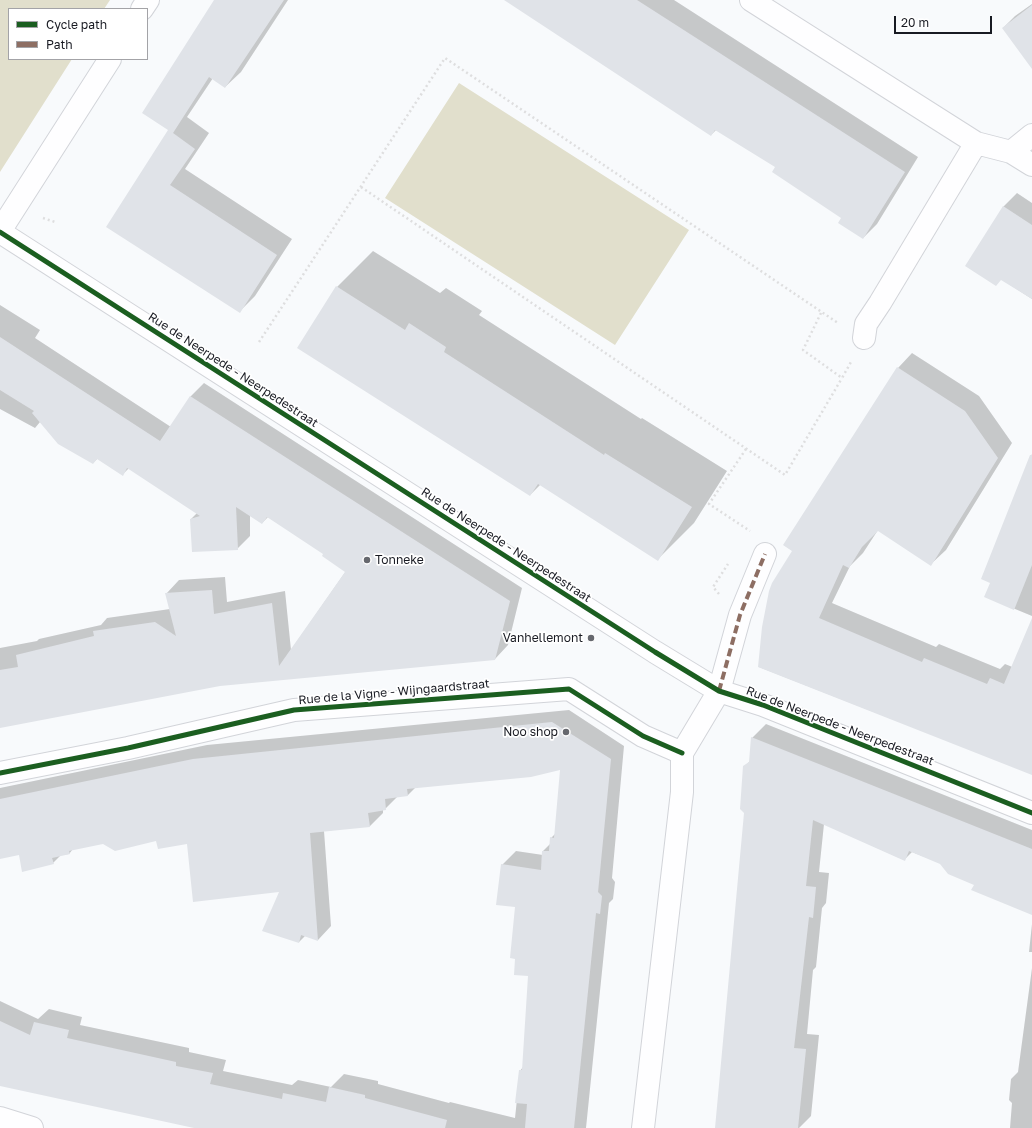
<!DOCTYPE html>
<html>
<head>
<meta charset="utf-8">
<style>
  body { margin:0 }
  #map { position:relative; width:1032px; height:1128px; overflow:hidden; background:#f8fafc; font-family:"Golos Text",sans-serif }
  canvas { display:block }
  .legend { position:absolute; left:8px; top:8px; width:140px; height:52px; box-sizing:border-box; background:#fff; border:1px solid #a3a3a7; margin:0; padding:5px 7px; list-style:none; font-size:12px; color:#181a22 }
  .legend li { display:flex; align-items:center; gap:8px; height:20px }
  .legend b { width:20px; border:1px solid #a3a3a7 }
  .scale { position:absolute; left:894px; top:16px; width:98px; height:18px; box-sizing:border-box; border:2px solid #181a22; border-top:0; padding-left:5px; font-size:12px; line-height:14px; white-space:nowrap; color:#181a22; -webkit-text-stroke:3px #fff; paint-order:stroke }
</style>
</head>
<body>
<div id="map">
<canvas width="1032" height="1128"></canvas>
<ul class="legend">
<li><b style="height:5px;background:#1b5e20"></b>Cycle path</li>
<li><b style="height:5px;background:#8d6e63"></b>Path</li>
</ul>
<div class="scale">20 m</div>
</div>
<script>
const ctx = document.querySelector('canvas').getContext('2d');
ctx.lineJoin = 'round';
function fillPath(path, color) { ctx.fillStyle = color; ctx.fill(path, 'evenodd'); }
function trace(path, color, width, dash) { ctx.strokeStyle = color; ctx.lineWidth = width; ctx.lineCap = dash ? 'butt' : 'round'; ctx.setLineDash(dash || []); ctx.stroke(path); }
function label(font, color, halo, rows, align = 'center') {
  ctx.font = font + ' "Golos Text",sans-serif'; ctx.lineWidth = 3.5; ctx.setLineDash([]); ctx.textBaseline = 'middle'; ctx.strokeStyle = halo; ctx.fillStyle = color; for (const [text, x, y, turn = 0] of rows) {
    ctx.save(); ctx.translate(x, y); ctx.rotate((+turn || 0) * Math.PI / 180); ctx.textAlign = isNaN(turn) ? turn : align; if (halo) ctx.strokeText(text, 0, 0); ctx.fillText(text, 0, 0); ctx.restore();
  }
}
fillPath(new Path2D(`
  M0,0H110L104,9H9V59H72L0,172Z
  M459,83L689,230L615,345L385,198Z`), '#e1dfcc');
fillPath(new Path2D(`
  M216,0H288L241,72L225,87L213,78L187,117L209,133L185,169L292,239L255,296L240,311L108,227L170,130Z
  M517,0H674L918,157L877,224L863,238L842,218L777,166L716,130L711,135Z
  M1032,4V65L1003,28L1015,16Z
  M1017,193L1032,203V299L1001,279L1003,207Z
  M373,251L440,293L446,288L482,311L479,315L641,419L642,418L727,471L694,523L658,559L541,484L530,495L337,287Z
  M0,305L40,330L35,338L171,427L190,397L204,383L522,588L508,645L495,659L219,685L0,727V648L37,641L39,639L101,625L107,618L170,609L166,594L179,580L225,577L227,602L285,591L291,650L346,571L325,554L268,517L262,523L250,514V536L237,549L191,519L197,513L129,468L123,474L98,458L93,463L40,422L35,428L0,409Z
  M912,353L979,396L1012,443L946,550L931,564L878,530L863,553L850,566L832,603L936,647L939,644L1000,669L1005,664L1032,675V774L759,667L793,551L784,545L898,368Z
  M1032,454V616L986,597L992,582L982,578Z
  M569,710L624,746L612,878L615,882L613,899L609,903L586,1128H202L0,1085V1001L38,1019L49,1009L82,1017L80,1025L189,1048V1052L226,1060L223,1071L292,1085L298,1080L331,1087L344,1074L378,1081V1084L449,1103L450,1102L515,1118L520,1071L523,1067L529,975L516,906L502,865L516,851L543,855V851L550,844L551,838L556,833L561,769L416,787L408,795L398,796L385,809H383V813L370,826L324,831L331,926L318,940L305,936L299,942L281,891L188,843L157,840L103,843L73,849L69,854L61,855L53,863L20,854L0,858V788L207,745Z
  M766,724L1032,830V914L940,863L912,852L904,860L824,824L819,872L829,873L826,903L822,908L816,967L813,970L807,1034L819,1035L811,1116L799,1128H716L745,813L744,767L750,761L752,738Z
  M1032,924V952H1029Z
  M1032,968V1128H1010L1012,1103L1009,1100L1011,1079L1018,1072Z`), '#0003');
fillPath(new Path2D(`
  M214,0H284L225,88L209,77L173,133L195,149L170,185L277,255L240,313L106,227L168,130L142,113Z
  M504,0H637L905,172L863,239L838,223L841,218L772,172L775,167L715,130L711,136Z
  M1032,5V69L1002,28Z
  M1003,206L1032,225V299L1001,280L996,286L965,266Z
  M336,286L405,330L409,323L446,347L444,352L604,455L605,453L692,507L658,561L538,484L530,496L297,348Z
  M0,337L160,441L190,396L510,601L495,660L220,686L0,728V670L18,667L16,655L94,636L93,631L155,622L176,636L165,593L212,590L214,614L272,603L279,666L345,572L322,556L323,554L267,517L262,524L236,507L238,550L192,552L190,519L200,516L127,468L123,476L97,459L93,464L58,444L32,413L34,411L0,390Z
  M897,367L965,411L998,458L931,566L878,531L862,547L849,568L843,565L819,618L922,662L924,658L987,684L990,678L1004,684L1032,618V775L758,667L762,627L769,591L772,583L792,551L783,545Z
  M1030,455H1032V565L1014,610L984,597L990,583L981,579Z
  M552,722L611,759L598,892L602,896L600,914L596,913L574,1128H525L527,1104L515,1103L519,1070H522L528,976L514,975L515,959L510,958L515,907L496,905L501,864L541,870L542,851H549L550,837L554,838L560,770L531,777L407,789L408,796L385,799L386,810L368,813L370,827L310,833L318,941L301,935L299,943L262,931L279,892L193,902L187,844L158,849L156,841L115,851L103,844L69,851L70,854L52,858L54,864L22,872L19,855L0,859V799L193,759Z
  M751,737L1032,849V915L971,890L974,885L948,874L940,864L909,851L905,861L813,820L806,886L816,887L813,918L809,917L794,1048L806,1049L798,1128H715L744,813L740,809L743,766L749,762Z
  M0,1021L30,1035L34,1022L69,1030L67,1038L176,1062V1066L213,1073L210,1084L282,1099L283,1093L326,1102L329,1087L365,1095V1098L447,1120L445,1128H194L0,1086Z`), '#e0e3e8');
const street = new Path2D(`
  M751,0L976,143L1011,152L1032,165
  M142,9L148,0
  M1011,152L1032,135
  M0,231L110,59
  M0,232L655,652L719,691L763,705L1032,813
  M864,338L866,324L880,303L976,143
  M0,773L128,748L294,710L569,689L643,736L682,753
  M0,1118L32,1128
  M643,1128L682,792V753L719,691L740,615L765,554`);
trace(street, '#d2d4d9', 24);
trace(new Path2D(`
  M361,187L785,475L842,378
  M43,218L55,222
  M821,313L803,350L842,378L851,362
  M259,342L445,58L838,323
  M746,449L709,504L750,531
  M719,594L713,587L728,564`), '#dededf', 2.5, [2, 3]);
trace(street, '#fefeff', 22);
trace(new Path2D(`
  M719,691L740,615L765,554`), '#8d6e63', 4, [8, 4]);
trace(new Path2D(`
  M0,232L655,652L719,691L763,705L1032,813
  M0,773L128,748L294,710L569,689L643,736L682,753`), '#1b5e20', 5);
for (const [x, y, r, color] of [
  [367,560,4,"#66686e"],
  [591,638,4,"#66686e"],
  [566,732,4,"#66686e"]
]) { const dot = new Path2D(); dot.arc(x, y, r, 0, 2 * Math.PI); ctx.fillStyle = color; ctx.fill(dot); trace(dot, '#fff', 1.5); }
label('12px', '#181a22', '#fff', [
  ["Rue de Neerpede - Neerpedestraat",233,370,33],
  ["Rue de Neerpede - Neerpedestraat",506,545,33],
  ["Rue de la Vigne - Wijngaardstraat",394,692,-5],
  ["Rue de Neerpede - Neerpedestraat",840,726,21]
]);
label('12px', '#181a22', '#fff', [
  ["Tonneke",375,560,"left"],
  ["Vanhellemont",583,638],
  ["Noo shop",558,732]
], 'right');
</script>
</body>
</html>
